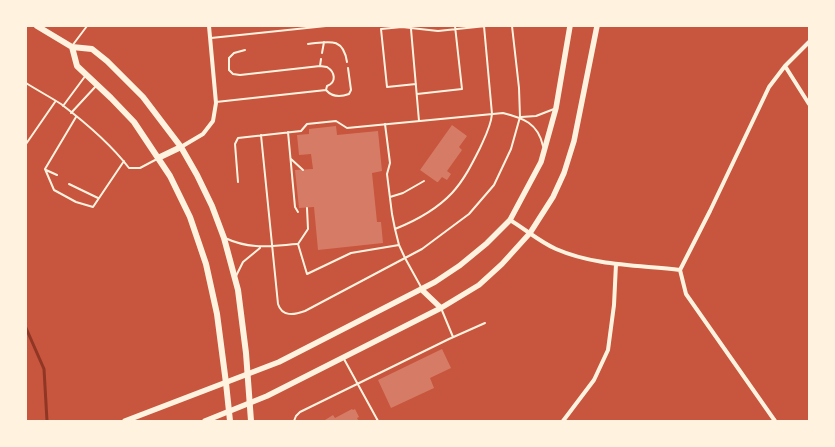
<!DOCTYPE html>
<html>
<head>
<meta charset="utf-8">
<style>
  body { margin:0 }
  #map { position:relative; width:835px; height:447px; overflow:hidden; background:#c8553d; font-family:Raleway,sans-serif }
  canvas { display:block }
  .frame { position:absolute; inset:0; border:27px solid #fff3e0; pointer-events:none }
</style>
</head>
<body>
<div id="map">
<canvas width="835" height="447"></canvas>
<div class="frame"></div>
</div>
<script>
const ctx = document.querySelector('canvas').getContext('2d');
ctx.lineJoin = 'round';
function trace(path, color, width, dash) { ctx.strokeStyle = color; ctx.lineWidth = width; ctx.lineCap = dash ? 'butt' : 'round'; ctx.setLineDash(dash || []); ctx.stroke(path); }
function fillPath(path, color) { ctx.fillStyle = color; ctx.fill(path, 'evenodd'); }
trace(new Path2D(`
  M26,328L44,369L47,421`), '#8f3625', 3);
fillPath(new Path2D(`
  M452,125L467,136L459,147L462,150L447,171L451,174L447,180L442,177L438,182H437L420,170Z
  M336,126L337,135L378,131L382,171L372,173L377,222H381L383,243L318,250L314,207L299,208L295,170L313,169L311,154L299,155L297,135L309,134V129Z
  M442,349L451,368L430,378L434,388L391,408L378,380Z
  M352,409L353,410L355,409L359,417L357,418L358,420L356,421H326L325,420L333,415L335,418Z`), '#d67c66');
trace(new Path2D(`
  M411,29L419,121
  M211,38L326,26
  M308,44C328,42 343,36 347,62
  M72,46L87,26
  M245,50L234,53L229,58V70L233,74L240,75L320,66L327,67C335,72 337,82 327,86L326,90
  M322,53L324,42
  M320,66L321,59
  M26,83C37,90 50,97 61,104C86,123 110,143 129,168H140L157,159
  M416,84L387,87L381,29L402,27L438,31L486,26
  M417,94L462,89L455,26
  M216,102L326,90C332,97 341,97 349,94L351,90L348,68
  M63,106L86,75
  M71,113L96,86
  M76,117L45,169L54,190L76,202L93,207L124,161
  M521,117L536,116L554,109
  M385,124L390,163L387,174L392,214L395,229L399,245L405,258L421,287
  M288,132L295,207L298,212
  M261,135L278,304C282,317 294,315 305,311L422,249L469,214L494,185L511,149L520,117L519,88L512,26
  M26,144L55,102
  M291,159L303,170
  M46,170L57,175
  M238,182L235,144L238,138L301,131L307,124L336,121L347,128L503,113C523,118 538,123 543,146
  M69,184L98,198
  M390,197L403,193L424,181
  M395,229C415,221 437,209 452,193C464,180 472,164 480,148C485,137 491,126 492,114L484,26
  M225,238C251,250 270,246 297,244
  M298,244L307,274L351,253L399,245
  M298,244L308,229L307,208
  M236,276L243,262L260,248
  M441,308L453,337
  M344,359L378,421
  M294,421L296,416L300,412L449,339L485,323`), '#fff3e0', 2);
trace(new Path2D(`
  M785,66L809,104
  M181,147L203,134L213,121L216,103L209,26
  M510,220C525,229 540,242 556,249C595,266 638,265 680,270
  M563,421L594,380L608,350L614,305L616,264
  M775,421L686,294L680,270L710,211L769,87L785,66L809,42`), '#fff3e0', 4);
trace(new Path2D(`
  M421,289L441,308
  M125,421L279,362L435,282L459,266L487,243L510,220L541,162L556,108L570,26
  M205,421L267,396L441,308L479,285L502,264L530,233L553,197L564,173L574,141L597,26`), '#fff3e0', 5.5);
trace(new Path2D(`
  M37,26L72,47L92,49L107,61L143,97L181,147L197,175L212,206L224,238L238,290L246,353L251,421
  M72,47L77,66L111,98L134,122L170,176L190,217L206,264L217,314L226,383L230,421
  M158,158L181,147`), '#fff3e0', 6);
</script>
</body>
</html>
